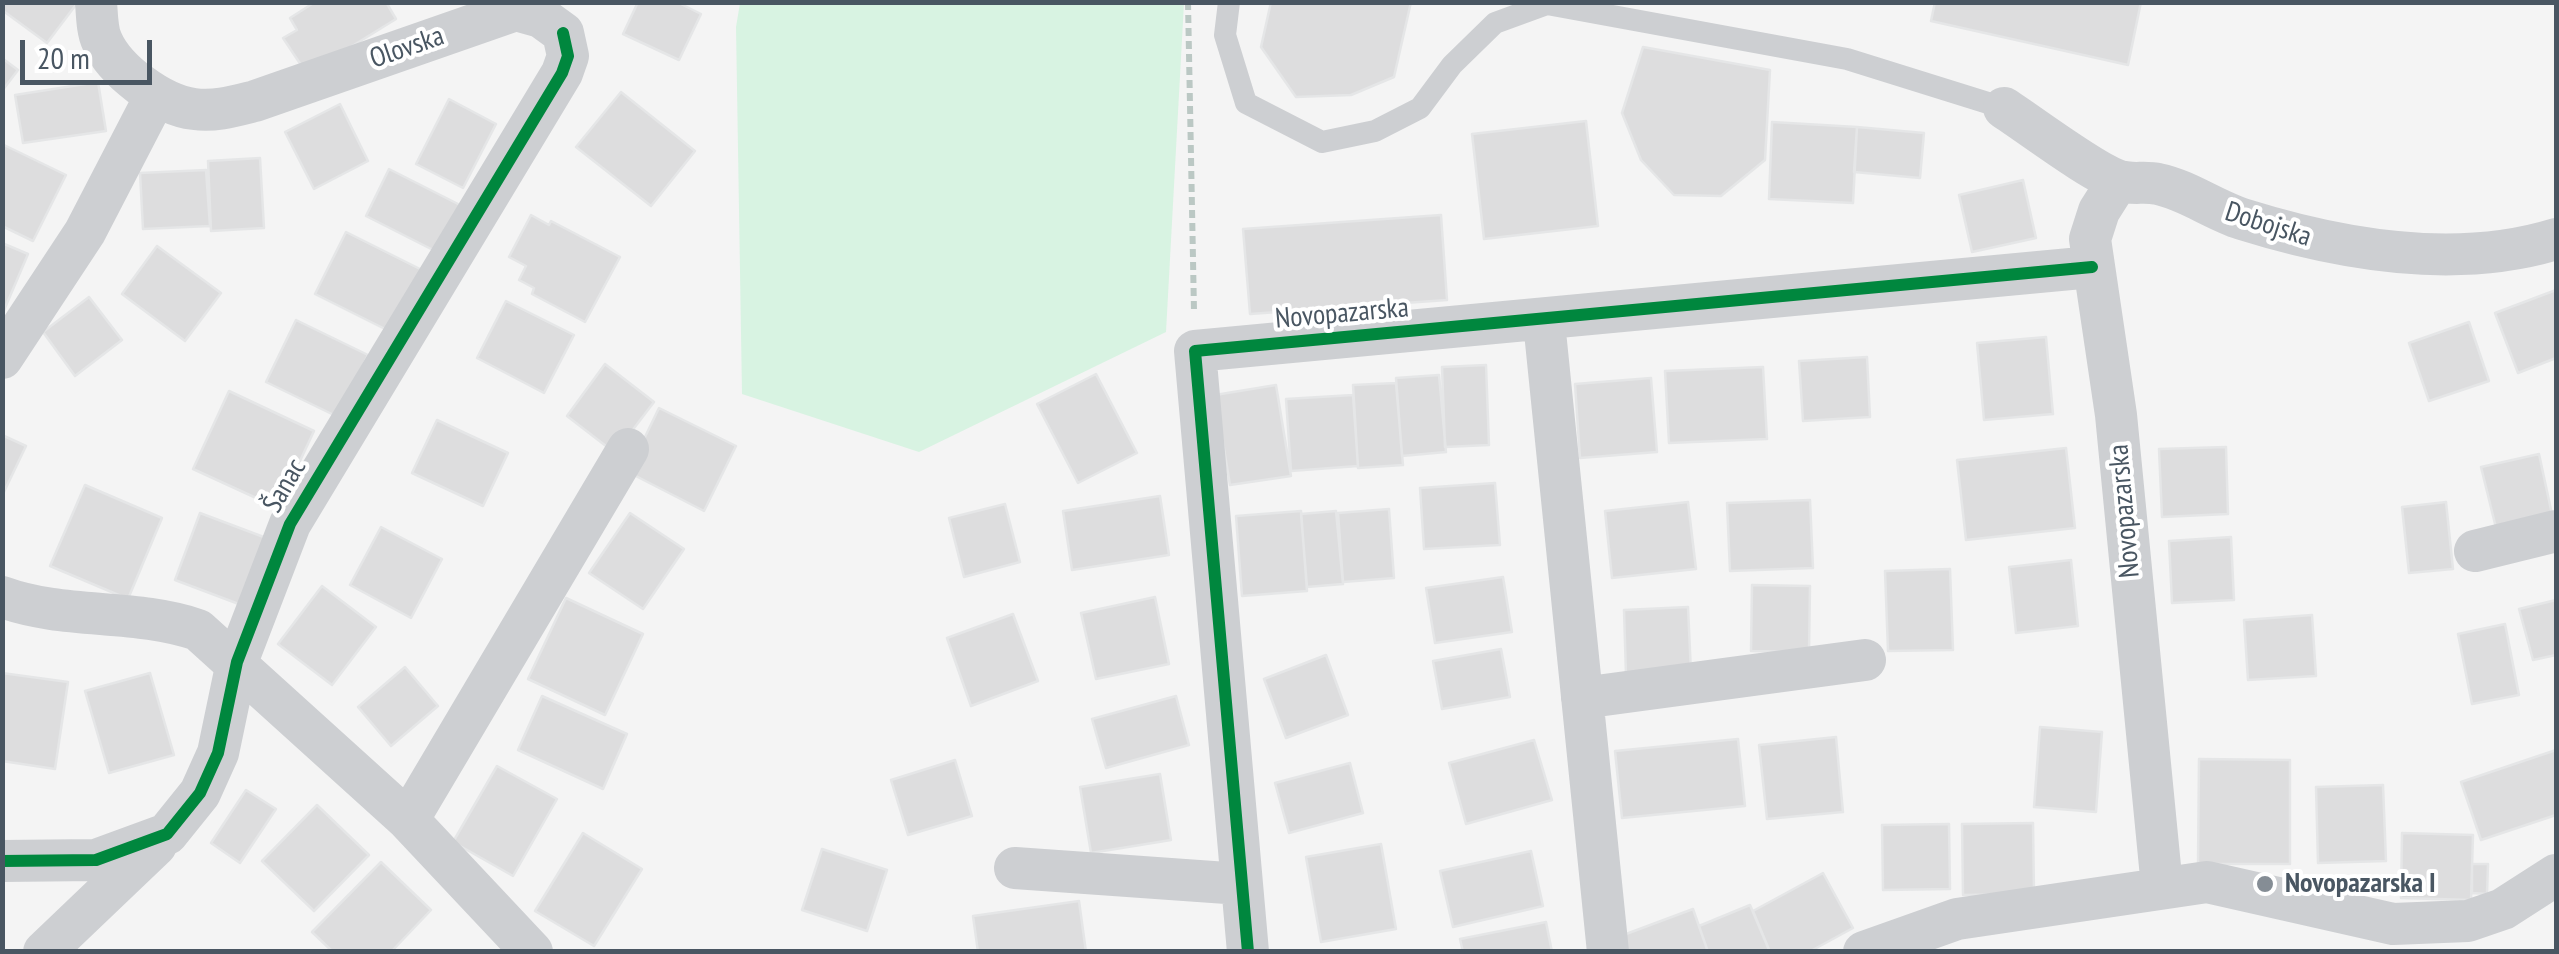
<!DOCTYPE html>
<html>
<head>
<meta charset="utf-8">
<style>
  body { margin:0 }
  #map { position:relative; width:2559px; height:954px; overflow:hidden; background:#f4f4f4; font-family:"PT Sans Narrow",sans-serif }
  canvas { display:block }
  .frame { position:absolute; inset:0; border:5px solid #495662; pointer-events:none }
  .scale { position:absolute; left:20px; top:40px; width:132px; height:45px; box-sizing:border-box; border:5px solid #495662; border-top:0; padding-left:12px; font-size:30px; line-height:35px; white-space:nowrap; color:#495662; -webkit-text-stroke:8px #fff; paint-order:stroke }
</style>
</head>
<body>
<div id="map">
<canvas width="2559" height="954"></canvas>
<div class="frame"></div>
<div class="scale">20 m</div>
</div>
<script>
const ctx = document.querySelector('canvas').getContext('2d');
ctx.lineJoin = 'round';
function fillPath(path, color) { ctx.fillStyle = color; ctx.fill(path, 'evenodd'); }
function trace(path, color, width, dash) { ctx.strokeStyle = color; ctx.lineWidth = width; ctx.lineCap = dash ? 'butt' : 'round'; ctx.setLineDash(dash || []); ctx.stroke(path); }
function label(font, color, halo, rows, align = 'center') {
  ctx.font = font + ' "PT Sans Narrow",sans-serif'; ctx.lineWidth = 8; ctx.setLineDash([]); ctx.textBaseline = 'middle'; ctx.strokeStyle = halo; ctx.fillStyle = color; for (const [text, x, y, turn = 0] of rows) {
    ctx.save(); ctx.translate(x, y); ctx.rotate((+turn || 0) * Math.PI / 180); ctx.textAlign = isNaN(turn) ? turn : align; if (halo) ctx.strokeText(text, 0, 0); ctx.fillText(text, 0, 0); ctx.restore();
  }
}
fillPath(new Path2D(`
  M740,3H1184L1166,332L919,452L742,394L736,27Z`), '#d8f3e2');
const building = new Path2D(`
  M2,2H78L47,43L2,10Z
  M315,2H386L396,19L307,74L283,38L297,30L290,18Z
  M638,2H677L701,14L679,60L623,34Z
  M1271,2H1411L1394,77L1351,95L1296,97L1261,47Z
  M1935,2H2141L2128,65L1931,21Z
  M1643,47L1770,70L1765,160L1721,196L1674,195L1641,160L1622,113Z
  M2,58L18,70L2,91Z
  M98,82L106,131L23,143L15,95Z
  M621,92L695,151L651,206L576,147Z
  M449,99L496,124L463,188L416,164Z
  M340,104L368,161L314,189L285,132Z
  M1586,121L1598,226L1484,239L1472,134Z
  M1772,122L1857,127L1853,203L1769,199Z
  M1857,127L1924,133L1920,178L1854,172Z
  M2,144L66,175L33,241L2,226Z
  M260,158L264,228L211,231L208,161Z
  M389,169L462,206L439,253L366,216Z
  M206,170L210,226L143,229L140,173Z
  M2023,180L2036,238L1972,252L1959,195Z
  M531,215L549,225L551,221L620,257L585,322L532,294L534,288L519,280L526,266L509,257Z
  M1441,215L1447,300L1250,314L1243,229Z
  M346,232L430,274L399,336L315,294Z
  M2,243L28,254L2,315Z
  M157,246L221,293L185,341L122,294Z
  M2556,290V358L2518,373L2495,313Z
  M89,297L122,340L75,376L43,332Z
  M506,301L574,335L544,393L477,358Z
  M296,320L368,355L338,417L266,382Z
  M2469,322L2489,381L2429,401L2409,343Z
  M2046,337L2053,414L1984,420L1977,343Z
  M1867,357L1870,417L1803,421L1799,361Z
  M605,364L654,402L615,453L567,416Z
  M1486,365L1489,445L1445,447L1442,367Z
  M1763,367L1767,439L1669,443L1665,371Z
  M1096,374L1137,453L1078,483L1037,404Z
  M1439,375L1446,452L1402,456L1396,378Z
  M1651,378L1657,452L1580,458L1575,384Z
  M1396,383L1403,465L1358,468L1353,385Z
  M1276,385L1291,476L1230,485L1215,395Z
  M229,391L314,431L278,508L193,469Z
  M1353,395L1358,466L1291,471L1286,399Z
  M659,408L736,446L704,511L628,472Z
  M437,420L508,453L483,506L412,473Z
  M2,435L26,446L2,496Z
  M2226,447L2228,514L2162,517L2159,449Z
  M2066,448L2075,528L1966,540L1957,460Z
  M2539,454L2553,519L2497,532L2481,467Z
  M1495,483L1500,545L1424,549L1420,488Z
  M85,485L162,518L128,599L50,566Z
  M1160,496L1169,555L1072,570L1063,511Z
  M1810,500L1813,568L1730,571L1727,503Z
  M1688,502L1696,569L1612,578L1605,511Z
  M2446,502L2453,569L2409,573L2402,507Z
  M1005,504L1020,562L964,577L949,518Z
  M1389,509L1394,578L1343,582L1338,513Z
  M1301,511L1307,591L1242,596L1236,516Z
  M1336,511L1343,584L1307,587L1301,514Z
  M200,513L269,539L244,606L175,580Z
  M630,513L684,549L643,609L589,573Z
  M381,527L442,559L411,618L350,585Z
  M2231,537L2234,600L2172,603L2169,541Z
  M2071,560L2078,626L2016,633L2009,567Z
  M1950,569L1953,650L1888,651L1885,571Z
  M1503,577L1512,632L1435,643L1426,588Z
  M1752,585L1810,586L1809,652L1751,651Z
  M322,586L376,627L332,685L278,644Z
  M1155,597L1169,664L1096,679L1081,613Z
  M566,598L643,634L605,715L528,679Z
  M2556,600V655L2533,660L2519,609Z
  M1688,607L1691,673L1626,675L1624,610Z
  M1013,614L1038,681L971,706L947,638Z
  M2312,615L2316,676L2248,680L2244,620Z
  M2505,624L2519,695L2472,704L2458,634Z
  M1501,649L1510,697L1442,709L1433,661Z
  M1326,655L1348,715L1286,738L1264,679Z
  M405,667L438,706L391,746L358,707Z
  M2,673L68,682L55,769L2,761Z
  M150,673L174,755L109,773L85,691Z
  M542,696L627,734L603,789L518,750Z
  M1176,696L1189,745L1106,768L1092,719Z
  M2040,727L2102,732L2096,812L2034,807Z
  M1836,737L1843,812L1767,819L1759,745Z
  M1738,739L1745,806L1622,818L1615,751Z
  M1534,740L1552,800L1466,824L1449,763Z
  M2556,750V815L2481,840L2461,782Z
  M2199,759L2290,760V864H2198Z
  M955,760L972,816L908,835L891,780Z
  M1350,763L1363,813L1289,833L1275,783Z
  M497,766L557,799L513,876L453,842Z
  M1160,774L1171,840L1091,853L1080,787Z
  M2383,785L2386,861L2318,863L2316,787Z
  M246,790L276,809L240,863L211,843Z
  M317,805L369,855L314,911L262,861Z
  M2033,823L2034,894L1963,895L1962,824Z
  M1949,824L1950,889L1883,890L1882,825Z
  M583,833L642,869L594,946L535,911Z
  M2402,833L2473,835L2471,900L2401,898Z
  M1381,844L1396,929L1321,942L1306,857Z
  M822,849L887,870L867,931L802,910Z
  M1531,851L1543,906L1453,927L1440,871Z
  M381,862L431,910L391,952H333L312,932Z
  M2472,864H2488L2487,894L2472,893Z
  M1823,873L1853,928L1809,952H1770L1753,911Z
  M1079,901L1086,952H978L973,916Z
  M1750,905L1769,950L1708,952L1699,926Z
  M1693,909L1708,952H1614L1610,940Z
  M1546,922L1552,952H1463L1460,939Z`);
fillPath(building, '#ddddde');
trace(building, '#e5e6e7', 2.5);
trace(new Path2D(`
  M1188,2L1194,311`), '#bbc8c4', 6, [8, 5]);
trace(new Path2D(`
  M1229,2L1225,35L1246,103L1322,142L1375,131L1420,108L1452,65L1495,23L1547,4L1847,59L2004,108`), '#cdcfd2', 22);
trace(new Path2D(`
  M96,2C97,14 97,31 102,41C115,71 161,105 194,109C215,112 235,106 255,101L516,10L541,17L563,33
  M2004,108C2029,124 2096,175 2120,181C2132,185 2145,181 2158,184C2187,190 2214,210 2242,219C2341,250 2455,270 2556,239
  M2118,181L2099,211L2090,239L2116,415L2162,887
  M1544,322L1608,952
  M2,358L85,232L156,95
  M2475,551L2556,531
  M2,597C65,620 134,608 198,630L408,820L532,952
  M1582,698L1865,660
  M408,820L628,449
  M2,861L96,860L167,834L200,793L218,753L237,662L290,524L562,73L568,56L563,33
  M1015,868L1241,884
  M44,952L156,845
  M1248,952L1195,351L2092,267
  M1864,952L1957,919L2207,882L2393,924L2468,921L2503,909L2556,875`), '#cdcfd2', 42);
trace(new Path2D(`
  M2,861L96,860L167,834L200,793L218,753L237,662L290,524L562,73L568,56L563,33
  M1248,952L1195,351L2092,267`), '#00873e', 12);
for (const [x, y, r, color] of [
  [2265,884,10,"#858d95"]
]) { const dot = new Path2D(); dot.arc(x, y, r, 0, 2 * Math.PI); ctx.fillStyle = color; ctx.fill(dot); trace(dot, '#fff', 4); }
label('28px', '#495662', '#fff', [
  ["Olovska",407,48,-19],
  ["Dobojska",2268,225,18],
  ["Novopazarska",1342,314,-5],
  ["Šanac",285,486,-60],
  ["Novopazarska",2125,511,-95]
]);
label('bold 28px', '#495662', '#fff', [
  ["Novopazarska I",2285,884]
], 'left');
</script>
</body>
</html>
